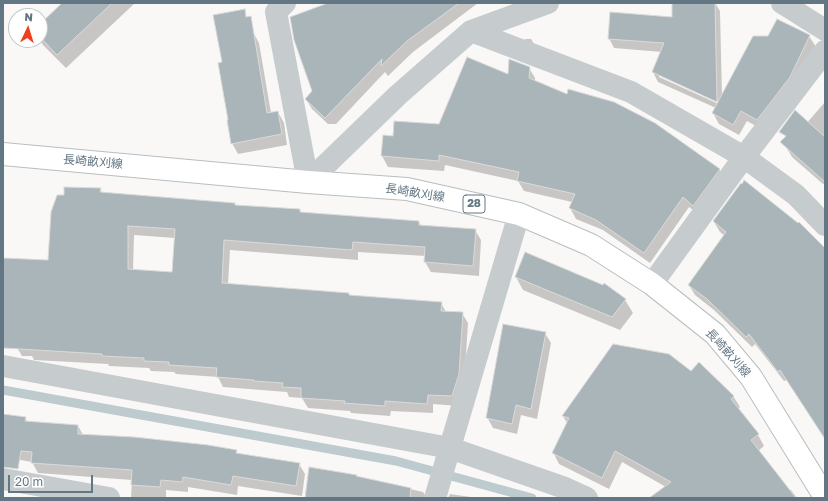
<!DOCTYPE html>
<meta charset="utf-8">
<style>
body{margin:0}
#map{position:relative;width:828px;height:501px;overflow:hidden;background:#f9f8f6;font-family:"Golos Text",sans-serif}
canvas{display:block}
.frame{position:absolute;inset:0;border:4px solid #627783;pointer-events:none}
.north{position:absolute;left:8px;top:8px;width:40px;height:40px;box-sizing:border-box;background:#fff;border:1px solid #c0c9cd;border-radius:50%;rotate:4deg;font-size:11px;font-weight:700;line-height:16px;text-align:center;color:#627783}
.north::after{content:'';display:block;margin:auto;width:14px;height:18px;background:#ee3f20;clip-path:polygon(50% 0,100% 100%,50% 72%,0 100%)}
.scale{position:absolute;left:8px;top:475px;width:85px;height:18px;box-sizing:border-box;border:2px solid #627783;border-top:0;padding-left:5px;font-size:12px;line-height:14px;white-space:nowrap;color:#627783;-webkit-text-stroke:3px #fff;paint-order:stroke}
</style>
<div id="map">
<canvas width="828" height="501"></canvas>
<div class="frame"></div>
<div class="north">N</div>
<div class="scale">20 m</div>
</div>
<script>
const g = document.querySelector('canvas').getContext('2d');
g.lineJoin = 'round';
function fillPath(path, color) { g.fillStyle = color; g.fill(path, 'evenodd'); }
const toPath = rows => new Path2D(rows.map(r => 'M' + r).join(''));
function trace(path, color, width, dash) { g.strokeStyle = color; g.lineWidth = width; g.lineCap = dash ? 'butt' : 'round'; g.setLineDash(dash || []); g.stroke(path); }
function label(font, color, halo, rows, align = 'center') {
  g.font = font + ' "Golos Text","Noto Sans JP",sans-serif'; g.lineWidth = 4; g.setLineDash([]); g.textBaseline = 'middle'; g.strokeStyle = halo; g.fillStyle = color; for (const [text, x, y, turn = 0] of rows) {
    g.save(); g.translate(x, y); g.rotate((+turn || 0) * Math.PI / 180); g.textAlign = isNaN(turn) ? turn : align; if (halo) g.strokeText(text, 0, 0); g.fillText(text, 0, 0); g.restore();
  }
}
const shadow = toPath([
 [64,3,135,3,66,68,43,45,40,40,40,25],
 [329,3,478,3,413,52,388,76,385,72,336,124,328,124,312,109,306,99,314,91],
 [673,3,715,3,720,11,722,97,769,37,778,20,809,36,816,47,763,130,747,121,739,135,719,124,713,113,716,108,658,82,653,72,662,52,614,48,609,38,673,18],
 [659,74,722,103,721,105,659,77],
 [253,32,259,43,271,113,278,112,284,123,287,145,238,154,232,143,223,63],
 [525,39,531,39,534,44,527,43],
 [529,68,535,78,535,82,719,169,725,180,700,215,689,207,650,263,603,230,576,219,570,208,572,202,524,191,518,181,445,165,444,171,388,167,382,156,384,136,394,137,440,125,508,76],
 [825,102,825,183,823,184,792,157,786,147],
 [100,189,103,194,235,204,236,206,300,210,301,213,419,222,421,226,475,230,481,240,479,276,431,272,425,262,426,256,358,252,358,260,230,250,228,284,349,294,350,296,441,303,446,312,462,313,468,323,464,385,458,406,433,404,433,413,391,411,390,416,351,413,350,411,308,408,302,398,289,397,287,392,223,387,218,377,176,374,174,372,151,371,149,368,109,366,108,364,34,360,32,356,22,356,16,346,3,339,3,258,49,261,65,196],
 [134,235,175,238,173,273,133,270],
 [714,222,825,250,825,435,787,380,784,381,755,344,752,347,714,310,695,295,689,285,725,236,720,232],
 [516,277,625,300,633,313,620,330,523,290],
 [545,333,551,343,537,419,521,415,517,434,493,428,487,417],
 [691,372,733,396,740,407,738,409,758,435,764,446,758,451,789,491,791,490,797,498,667,498,666,487,622,462,609,489,559,464,553,452,567,423,563,416],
 [3,415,25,418,28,423,78,426,83,435,236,451,238,454,299,464,305,474,302,496,238,486,237,495,188,487,188,492,166,490,166,498,131,498,132,480,38,473,32,462,3,457],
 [356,476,357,477,423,492,427,498,306,498],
 [450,494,478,498,448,498]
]);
const stream = toPath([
 [3,390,396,461,532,498]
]);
const building = toPath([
 [62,3,112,3,57,55,40,37,40,24,62,3],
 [328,3,459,3,407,41,381,66,382,59,325,118,305,99,312,91,294,40,290,17,328,3],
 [672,3,715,3,717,102,652,72,664,43,608,39,610,12,672,17,672,3],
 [245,9,246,17,251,16,267,113,278,111,282,134,231,144,227,120,228,120,218,63,222,62,213,15,245,9],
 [777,19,810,35,790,77,757,120,741,111,733,125,712,113,753,36,768,36,777,19],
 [467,57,508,74,509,59,530,67,529,78,567,94,568,89,614,102,655,123,720,169,693,206,683,197,644,253,596,220,569,208,575,194,517,181,519,172,439,155,439,161,381,156,383,135,393,136,394,121,439,124,467,57],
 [795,110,825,137,825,182,780,142,786,136,779,132,795,110],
 [744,180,798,223,799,222,825,248,825,439,780,370,778,372,749,334,746,337,707,299,688,285,726,232,713,221,741,183,742,184,744,180],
 [64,187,101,188,100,192,235,203,235,205,300,209,300,212,419,221,419,225,476,229,473,266,424,262,425,247,353,242,352,250,224,240,222,283,349,293,349,295,442,302,441,311,463,312,459,374,452,396,428,395,427,404,385,401,385,406,344,403,345,401,301,398,301,388,282,387,283,383,254,381,254,380,216,377,217,368,169,365,169,362,144,361,144,358,102,356,102,354,3,348,3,258,48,260,51,212,57,195,64,195,64,187],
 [128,226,175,229,172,272,128,269,128,226],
 [525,252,603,285,604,283,626,299,612,317,515,277,525,252],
 [503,324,546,332,531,409,516,405,512,424,486,418,503,324],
 [613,344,669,354,691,371,699,362,734,396,731,399,759,434,751,440,796,498,649,498,671,482,615,451,602,478,552,453,569,418,562,416,613,344],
 [3,414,26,417,25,421,78,425,78,434,134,437,208,445,237,450,236,453,300,463,296,486,233,476,231,485,183,477,182,482,161,480,160,487,131,485,132,470,31,463,32,452,21,451,18,469,3,467,3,414],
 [309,467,357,475,356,476,411,488,410,498,305,498,309,467]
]);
const minor = toPath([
 [285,3,276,12,308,182],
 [782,3,825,30],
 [471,31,631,92,744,157,796,195,825,225],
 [308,182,398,95,471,31,548,3],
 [652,284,744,157,825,51],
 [3,366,450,448,565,488,587,498],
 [3,479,109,498],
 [435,498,519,214]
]);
const primary = toPath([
 [3,154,308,182,407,189,519,214,591,245,652,284,715,334,751,377,825,497]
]);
const shields = [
 [474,204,22]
];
const shieldNames = [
 ["28",474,204]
];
const streetNames = [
 ["長崎畝刈線",93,162,5],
 ["長崎畝刈線",415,193,9],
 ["長崎畝刈線",728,353,48]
];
fillPath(shadow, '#0003');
trace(stream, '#bdcace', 9);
fillPath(building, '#aab5ba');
trace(building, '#dadad8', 1);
trace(primary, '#b9bec1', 24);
trace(minor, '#c6cbce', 22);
trace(primary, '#fff', 22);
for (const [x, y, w] of shields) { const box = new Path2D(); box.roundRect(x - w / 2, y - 9, w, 18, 3); g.fillStyle = '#fff'; g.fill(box); trace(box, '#627783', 1); }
label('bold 11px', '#627783', null, shieldNames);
label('12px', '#627783', '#fff', streetNames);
</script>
